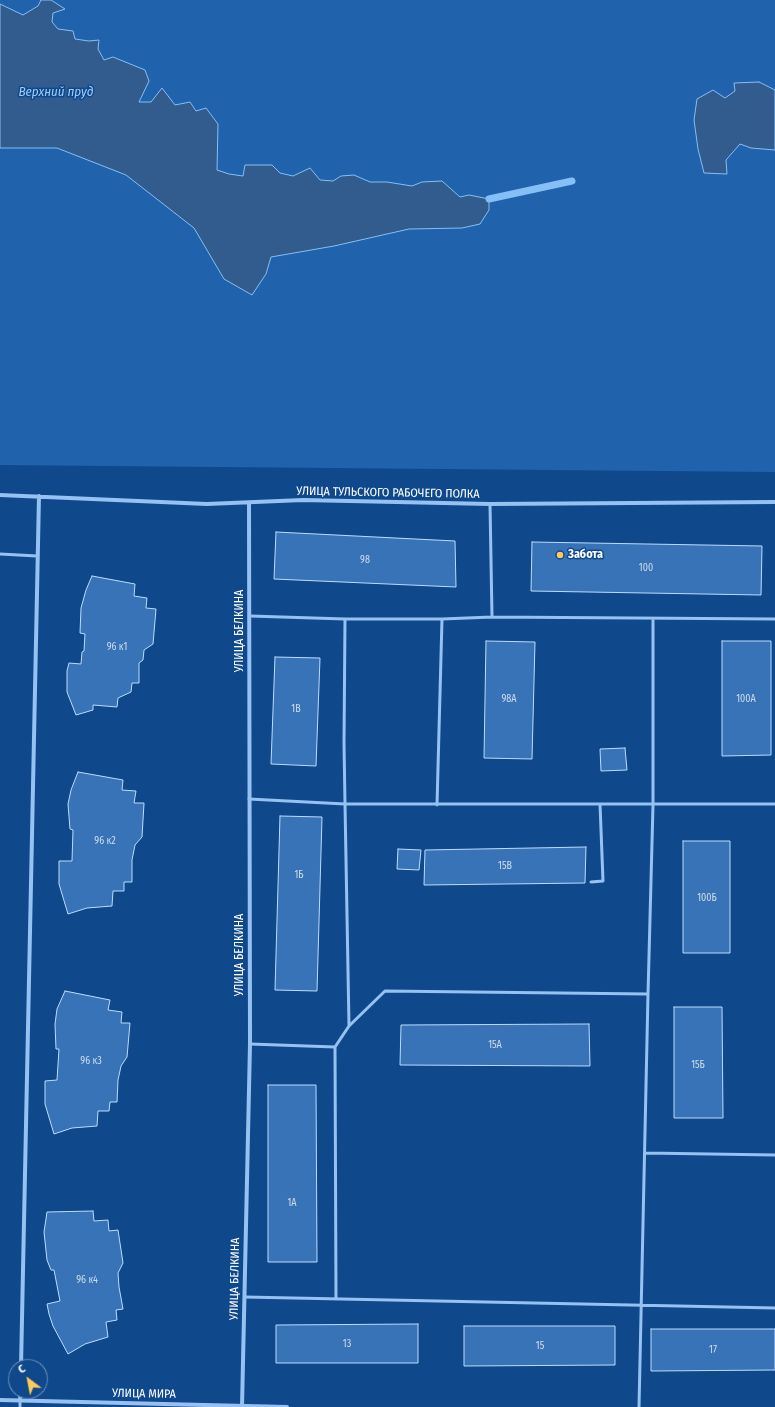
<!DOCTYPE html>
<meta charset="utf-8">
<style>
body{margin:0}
#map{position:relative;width:775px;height:1407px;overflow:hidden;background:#0f498c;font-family:"Fira Sans Condensed",sans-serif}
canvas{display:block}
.north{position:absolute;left:8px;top:1359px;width:40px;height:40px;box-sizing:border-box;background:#0f498c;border:1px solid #6f92ba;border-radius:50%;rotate:328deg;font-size:11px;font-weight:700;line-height:16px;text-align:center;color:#fff}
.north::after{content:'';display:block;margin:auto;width:14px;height:18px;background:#ffca57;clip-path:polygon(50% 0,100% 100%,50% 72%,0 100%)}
</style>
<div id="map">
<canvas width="775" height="1407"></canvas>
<div class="north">С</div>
</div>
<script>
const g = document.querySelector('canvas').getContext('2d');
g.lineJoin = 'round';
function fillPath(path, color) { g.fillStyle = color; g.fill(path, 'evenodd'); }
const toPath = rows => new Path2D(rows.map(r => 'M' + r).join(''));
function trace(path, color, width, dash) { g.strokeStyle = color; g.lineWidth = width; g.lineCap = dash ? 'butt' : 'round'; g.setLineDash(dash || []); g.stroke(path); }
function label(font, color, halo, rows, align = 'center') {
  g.font = font + ' "Fira Sans Condensed",sans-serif'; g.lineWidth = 3; g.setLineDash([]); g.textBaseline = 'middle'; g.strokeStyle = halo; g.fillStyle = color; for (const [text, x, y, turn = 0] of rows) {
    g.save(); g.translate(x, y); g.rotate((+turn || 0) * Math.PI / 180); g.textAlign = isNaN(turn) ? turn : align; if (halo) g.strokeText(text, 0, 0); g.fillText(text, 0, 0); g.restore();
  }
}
const green = toPath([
 [0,0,775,0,775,472,0,465]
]);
const water = toPath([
 [41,0,51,0,65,9,53,13,52,22,58,29,73,31,75,39,89,41,99,40,98,49,104,60,113,57,145,70,149,81,139,102,151,102,162,88,175,105,190,102,196,111,206,108,218,124,217,170,229,174,243,176,245,165,272,165,280,173,293,176,310,168,320,180,333,181,341,176,354,175,370,182,387,182,412,186,422,182,442,181,460,197,469,195,489,199,489,210,480,224,462,228,409,229,334,246,271,257,266,274,252,295,224,279,194,228,126,175,57,148,0,148,0,4,23,15,38,6,41,0],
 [759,82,775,90,775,150,751,148,740,144,726,160,727,174,704,173,698,149,694,120,697,99,713,90,725,98,735,91,734,83,759,82]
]);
const stream = toPath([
 [489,199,572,181]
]);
const building = toPath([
 [276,532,455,541,456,587,274,579,276,532],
 [532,542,762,546,761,595,531,591,532,542],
 [92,576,135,584,134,596,147,598,146,608,156,609,153,644,144,650,143,660,139,663,139,683,132,683,131,692,118,698,117,707,93,705,93,710,76,715,67,692,67,671,69,663,81,664,82,652,84,651,85,634,80,633,81,608,86,590,92,576],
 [486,641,535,642,532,759,484,758,486,641],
 [722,641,771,641,771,755,722,756,722,641],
 [275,657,320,658,316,766,271,764,275,657],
 [625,748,627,770,601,771,600,749,625,748],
 [78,772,123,780,122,790,136,791,134,803,144,803,142,837,135,845,132,860,132,882,124,882,124,891,113,891,112,906,87,908,68,914,59,884,59,861,72,861,73,830,70,829,68,804,71,790,78,772],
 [280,816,322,817,317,991,275,990,280,816],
 [683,841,730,841,730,953,683,953,683,841],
 [586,847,585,883,424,885,425,850,586,847],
 [398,849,421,850,419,870,397,869,398,849],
 [65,991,110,1000,108,1010,122,1012,121,1023,130,1023,127,1057,121,1066,118,1080,117,1102,110,1102,109,1111,98,1111,97,1126,72,1128,54,1134,45,1104,45,1081,57,1080,59,1049,56,1049,55,1024,57,1009,65,991],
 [674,1007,722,1007,723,1118,674,1118,674,1007],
 [589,1024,590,1066,400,1065,401,1025,589,1024],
 [268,1085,316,1085,317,1262,268,1262,268,1085],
 [93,1211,94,1221,108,1220,109,1231,118,1230,123,1263,118,1273,119,1287,123,1309,116,1310,117,1320,106,1322,108,1337,85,1344,68,1354,53,1326,49,1314,47,1304,60,1301,54,1270,51,1270,47,1260,44,1232,47,1212,93,1211],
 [418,1324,418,1363,276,1363,276,1325,418,1324],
 [464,1326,615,1326,615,1365,464,1366,464,1326],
 [651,1329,775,1329,775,1370,651,1371,651,1329]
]);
const service = toPath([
 [0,554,37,556],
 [250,616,345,619,344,743,345,804,775,804],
 [492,617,775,619],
 [345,619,442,619,437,805],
 [442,619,492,617,490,504],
 [249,799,345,804,349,1026,335,1047],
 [591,882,603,881,600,804],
 [648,994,653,805,653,620],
 [349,1026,385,991,648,994,639,1407],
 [250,1044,335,1047,336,1299],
 [645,1153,775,1155],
 [245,1297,775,1308],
 [20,1407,20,1400]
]);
const minor = toPath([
 [0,495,207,504,303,500,490,504,775,502],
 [21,1367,39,496],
 [0,1400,287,1407],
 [20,1400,21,1391],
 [242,1407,250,1044,249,503]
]);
const markers = [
 [560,555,4,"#ffca57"]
];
const numberNames = [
 ["98",365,560],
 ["100",646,568],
 ["96 к1",117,647],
 ["98А",509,699],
 ["100А",746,699],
 ["1В",296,709],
 ["96 к2",105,841],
 ["15В",505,866],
 ["1Б",299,875],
 ["100Б",707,898],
 ["15А",495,1045],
 ["96 к3",91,1061],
 ["15Б",698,1065],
 ["1А",292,1203],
 ["96 к4",87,1280],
 ["13",347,1344],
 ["15",540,1346],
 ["17",713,1350]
];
const streetNames = [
 ["УЛИЦА ТУЛЬСКОГО РАБОЧЕГО ПОЛКА",388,493,1],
 ["УЛИЦА БЕЛКИНА",240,631,-90],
 ["УЛИЦА БЕЛКИНА",240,955,-90],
 ["УЛИЦА БЕЛКИНА",235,1279,-89],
 ["УЛИЦА МИРА",144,1394,1]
];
const poiNames = [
 ["Забота",568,555]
];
const waterNames = [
 ["Верхний пруд",56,92]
];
fillPath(green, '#2063ac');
fillPath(water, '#315c8d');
trace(water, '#86bef7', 1);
trace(stream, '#86bef7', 7);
fillPath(building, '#3773b6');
trace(building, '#bcdcfe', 1);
trace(service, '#95c2f3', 3);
trace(minor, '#95c2f3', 4);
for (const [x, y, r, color] of markers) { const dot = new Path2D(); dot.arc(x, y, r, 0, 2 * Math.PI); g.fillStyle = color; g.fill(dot); trace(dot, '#0f498c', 1.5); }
label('10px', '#cddced', null, numberNames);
label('12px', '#fff', '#0f498c', streetNames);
label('bold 12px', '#fff', '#0f498c', poiNames, 'left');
label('italic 13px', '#a1ccfa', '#0f498c', waterNames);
</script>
